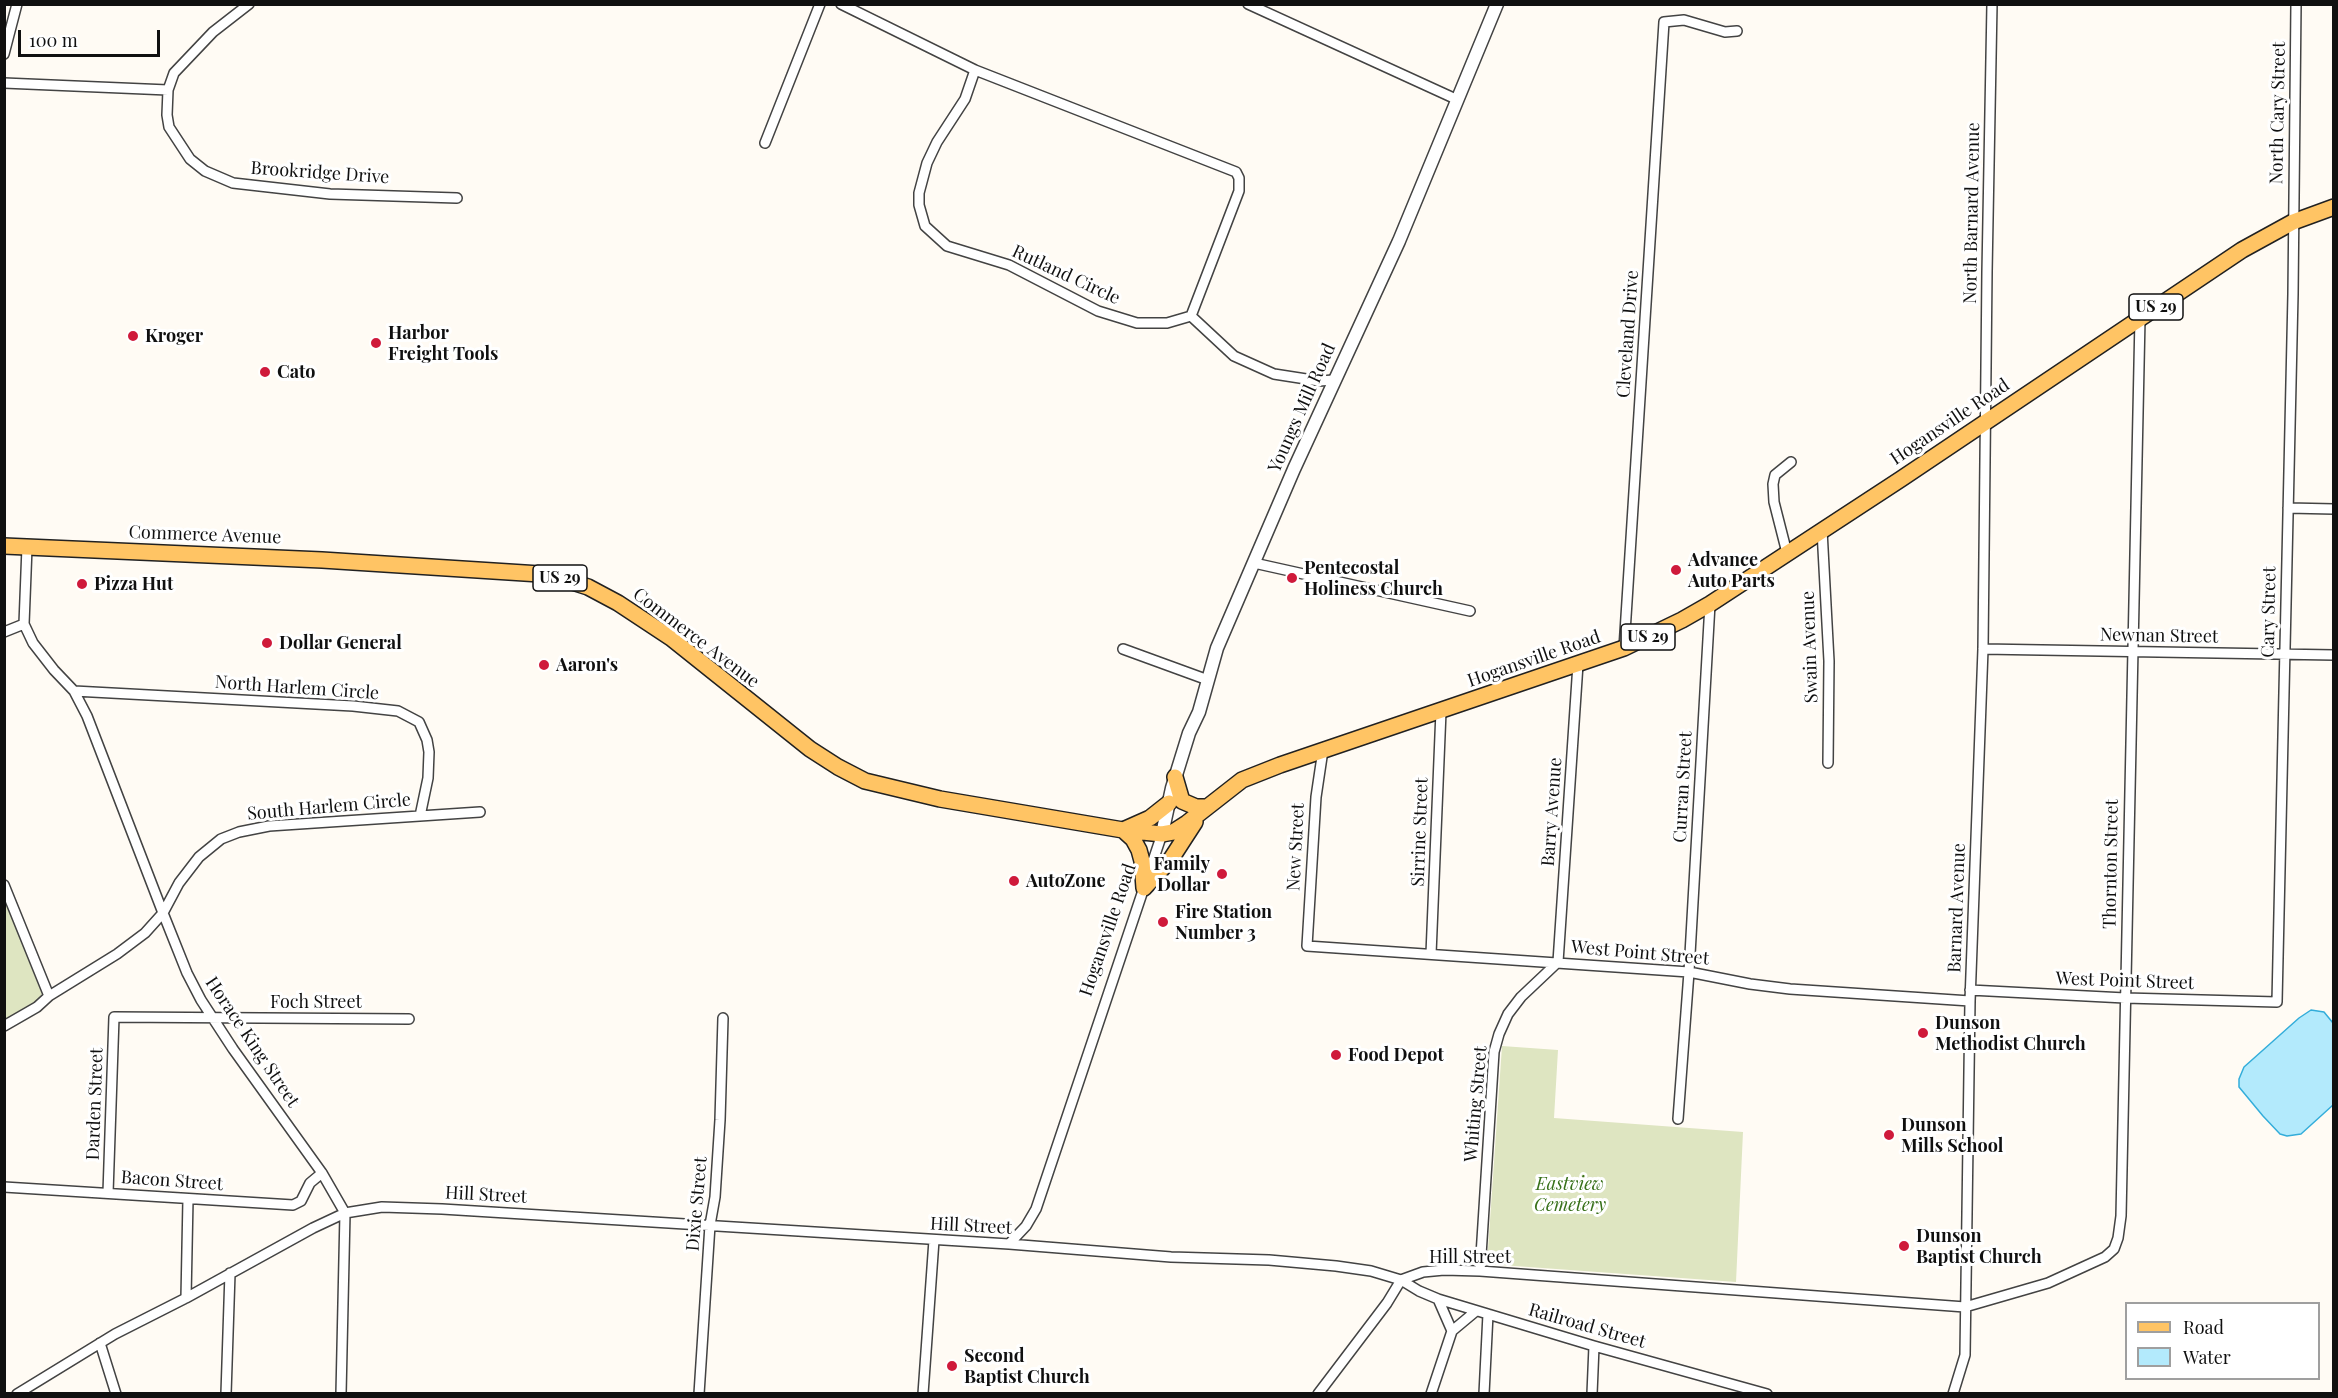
<!DOCTYPE html>
<style>
body{margin:0}
#map{position:relative;width:2338px;height:1398px;overflow:hidden;background:#fffbf4;font-family:"Playfair Display",serif}
canvas{display:block}
.frame{position:absolute;inset:0;border:6px solid #101010;pointer-events:none}
.legend{position:absolute;left:2125px;top:1302px;width:195px;height:78px;box-sizing:border-box;background:#fff;border:2px solid #9f9f9f;margin:0;padding:8px 10px;list-style:none;font-size:18px;color:#101010}
.legend li{display:flex;align-items:center;gap:12px;height:30px}
.legend b{width:30px;border:2px solid #9f9f9f}
.scale{position:absolute;left:18px;top:30px;width:142px;height:27px;box-sizing:border-box;border:3px solid #101010;border-top:0;padding-left:8px;font-size:18px;line-height:21px;white-space:nowrap;color:#101010;-webkit-text-stroke:4px #fff;paint-order:stroke}
</style>
<div id="map">
<canvas width="2338" height="1398"></canvas>
<div class="frame"></div>
<ul class="legend">
<li><b style="height:8px;background:#ffc464"></b>Road</li>
<li><b style="height:16px;background:#b3eafc"></b>Water</li>
</ul>
<div class="scale">100 m</div>
</div>
<script>
const g = document.querySelector('canvas').getContext('2d');
g.lineJoin = 'round';
function fillPath(path, color) { g.fillStyle = color; g.fill(path, 'evenodd'); }
const toPath = rows => new Path2D(rows.map(r => 'M' + r).join(''));
function trace(path, color, width, dash) { g.strokeStyle = color; g.lineWidth = width; g.lineCap = dash ? 'butt' : 'round'; g.setLineDash(dash || []); g.stroke(path); }
function label(font, color, halo, rows, align = 'center') {
  g.font = font + ' "Playfair Display",serif'; g.lineWidth = 6; g.setLineDash([]); g.textBaseline = 'middle'; g.strokeStyle = halo; g.fillStyle = color; for (const [text, x, y, turn = 0] of rows) {
    g.save(); g.translate(x, y); g.rotate((+turn || 0) * Math.PI / 180); g.textAlign = isNaN(turn) ? turn : align; if (halo) g.strokeText(text, 0, 0); g.fillText(text, 0, 0); g.restore();
  }
}
const cemetery = toPath([
 [5,901,42,994,35,1002,5,1020],
 [1502,1046,1558,1050,1554,1118,1743,1132,1736,1282,1487,1264]
]);
const water = toPath([
 [2311,1010,2324,1012,2333,1023,2333,1105,2301,1134,2287,1136,2280,1134,2263,1116,2239,1087,2239,1079,2244,1067,2299,1018,2311,1010]
]);
const minor = toPath([
 [249,4,213,32,174,73,168,90,167,115,169,127,190,159,205,171,233,183,330,194,457,198],
 [841,4,975,70,1236,172,1239,178,1239,191,1191,316],
 [1248,4,1458,100],
 [4,54,17,4],
 [975,70,965,99,937,142,927,163,919,193,919,205,925,226,947,246,1009,265,1098,311,1137,323,1167,323,1191,316,1234,356,1274,374,1319,381,1334,380],
 [4,83,168,90],
 [765,143,820,4],
 [2288,508,2334,509],
 [1822,530,1829,661,1828,763],
 [1787,553,1774,502,1773,484,1775,475,1791,462],
 [1254,563,1470,611],
 [24,624,33,643,54,670,74,691,87,716,163,913,187,973,201,1000,233,1049,322,1173,345,1213,341,1394],
 [4,632,24,624,27,547],
 [1624,648,1664,22,1684,20,1725,32,1737,31],
 [1123,649,1208,680],
 [1983,649,2334,655],
 [74,691,353,706,398,711,419,722,427,740,429,752,428,778,420,816],
 [1323,750,1316,797,1307,946,1689,972,1750,984,1790,989,1970,1001],
 [4,885,49,996],
 [1431,954,1441,711],
 [1970,990,2125,998,2277,1002,2293,294,2296,4],
 [4,1026,37,1007,49,996,117,954,145,933,163,913,179,883,199,857,221,839,239,832,269,826,480,812],
 [1678,1119,1689,972,1710,604],
 [4,1187,293,1205,301,1201,310,1183,322,1173],
 [108,1193,114,1017,409,1019],
 [1009,1244,1026,1226,1036,1209,1162,834],
 [1480,1271,1494,1052,1499,1034,1508,1014,1521,997,1558,962,1578,664],
 [1401,1280,1423,1272,1444,1270,1480,1271,1965,1307,2048,1283,2105,1257,2114,1249,2118,1238,2121,1216,2140,318],
 [186,1298,188,1199],
 [1452,1331,1476,1311],
 [100,1343,116,1394],
 [17,1394,115,1334,186,1298,313,1228,345,1213,382,1207,442,1209,1009,1244,1171,1257,1269,1260,1336,1266,1371,1271,1401,1280,1419,1291,1438,1299,1594,1346,1767,1394],
 [226,1394,230,1273],
 [699,1394,710,1225,715,1197,720,1120,723,1018],
 [923,1394,934,1240],
 [1318,1394,1387,1303,1401,1280],
 [1431,1394,1452,1331,1438,1299],
 [1484,1394,1488,1314],
 [1592,1394,1594,1346],
 [1953,1394,1965,1355,1970,1001,1983,649,1987,272,1992,4]
]);
const tertiary = toPath([
 [1162,834,1172,788,1189,733,1199,712,1217,648,1294,469,1399,241,1497,4]
]);
const primary = toPath([
 [4,546,322,560,540,574,566,580,588,587,618,603,671,638,810,749,838,767,865,781,940,799,1123,830,1162,834,1173,832,1187,823,1242,780,1280,765,1624,648,1682,620,1710,604,1901,479,2242,250,2293,222,2334,207],
 [1175,777,1182,801,1196,807,1206,807],
 [1123,830,1133,839,1139,850,1142,861,1144,888],
 [1123,830,1150,818,1169,803],
 [1144,888,1171,859,1195,822]
]);
const markers = [
 [133,336,6,"#cf1a3b"],
 [376,343,6,"#cf1a3b"],
 [265,372,6,"#cf1a3b"],
 [1676,570,6,"#cf1a3b"],
 [1292,578,6,"#cf1a3b"],
 [82,584,6,"#cf1a3b"],
 [267,643,6,"#cf1a3b"],
 [544,665,6,"#cf1a3b"],
 [1222,874,6,"#cf1a3b"],
 [1014,881,6,"#cf1a3b"],
 [1163,922,6,"#cf1a3b"],
 [1923,1033,6,"#cf1a3b"],
 [1336,1055,6,"#cf1a3b"],
 [1889,1135,6,"#cf1a3b"],
 [1904,1246,6,"#cf1a3b"],
 [952,1366,6,"#cf1a3b"]
];
const shields = [
 [2156,307,54],
 [560,578,54],
 [1648,637,54]
];
const shieldNames = [
 ["US 29",2156,307],
 ["US 29",560,578],
 ["US 29",1648,637]
];
const streetNames = [
 ["North Cary Street",2278,113,-89],
 ["Brookridge Drive",320,173,4],
 ["North Barnard Avenue",1972,213,-89],
 ["Rutland Circle",1066,275,25],
 ["Cleveland Drive",1628,334,-86],
 ["Youngs Mill Road",1302,408,-66],
 ["Hogansville Road",1950,422,-34],
 ["Commerce Avenue",205,535,2],
 ["Cary Street",2269,612,-89],
 ["Newnan Street",2159,636,1],
 ["Commerce Avenue",696,638,37],
 ["Swain Avenue",1810,647,-92],
 ["Hogansville Road",1534,659,-19],
 ["North Harlem Circle",297,688,4],
 ["Curran Street",1683,787,-87],
 ["South Harlem Circle",329,807,-5],
 ["Barry Avenue",1552,812,-86],
 ["Sirrine Street",1420,832,-88],
 ["New Street",1296,847,-87],
 ["Thornton Street",2111,864,-89],
 ["Barnard Avenue",1957,908,-88],
 ["Hogansville Road",1108,930,-71],
 ["West Point Street",1640,953,5],
 ["West Point Street",2125,981,2],
 ["Foch Street",316,1002],
 ["Horace King Street",252,1042,56],
 ["Darden Street",95,1104,-88],
 ["Whiting Street",1476,1104,-85],
 ["Bacon Street",172,1181,4],
 ["Hill Street",486,1195,3],
 ["Dixie Street",697,1204,-85],
 ["Hill Street",971,1226,3],
 ["Hill Street",1470,1257],
 ["Railroad Street",1587,1326,16]
];
const poiNames = [
 ["Harbor",388,333],
 ["Freight Tools",388,354],
 ["Kroger",145,336],
 ["Cato",277,372],
 ["Advance",1688,560],
 ["Auto Parts",1688,581],
 ["Pentecostal",1304,568],
 ["Holiness Church",1304,589],
 ["Pizza Hut",94,584],
 ["Dollar General",279,643],
 ["Aaron's",556,665],
 ["Family",1210,864,"right"],
 ["Dollar",1210,885,"right"],
 ["AutoZone",1026,881],
 ["Fire Station",1175,912],
 ["Number 3",1175,933],
 ["Dunson",1935,1023],
 ["Methodist Church",1935,1044],
 ["Food Depot",1348,1055],
 ["Dunson",1901,1125],
 ["Mills School",1901,1146],
 ["Dunson",1916,1236],
 ["Baptist Church",1916,1257],
 ["Second",964,1356],
 ["Baptist Church",964,1377]
];
const parkNames = [
 ["Eastview",1570,1184],
 ["Cemetery",1570,1205]
];
fillPath(cemetery, '#dee5c1');
fillPath(water, '#b3eafc');
trace(water, '#33adda', 1.5);
trace(minor, '#434343', 12);
trace(tertiary, '#434343', 15);
trace(primary, '#212121', 18);
trace(minor, '#fff', 9);
trace(tertiary, '#fff', 12);
trace(primary, '#ffc464', 15);
for (const [x, y, r, color] of markers) { const dot = new Path2D(); dot.arc(x, y, r, 0, 2 * Math.PI); g.fillStyle = color; g.fill(dot); trace(dot, '#fff', 2); }
for (const [x, y, w] of shields) { const box = new Path2D(); box.roundRect(x - w / 2, y - 13, w, 26, 4.5); g.fillStyle = '#fff'; g.fill(box); trace(box, '#101010', 1.5); }
label('bold 16px', '#101010', null, shieldNames);
label('18px', '#101010', '#fff', streetNames);
label('bold 18px', '#101010', '#fff', poiNames, 'left');
label('italic 18px', '#377019', '#fff', parkNames);
</script>
